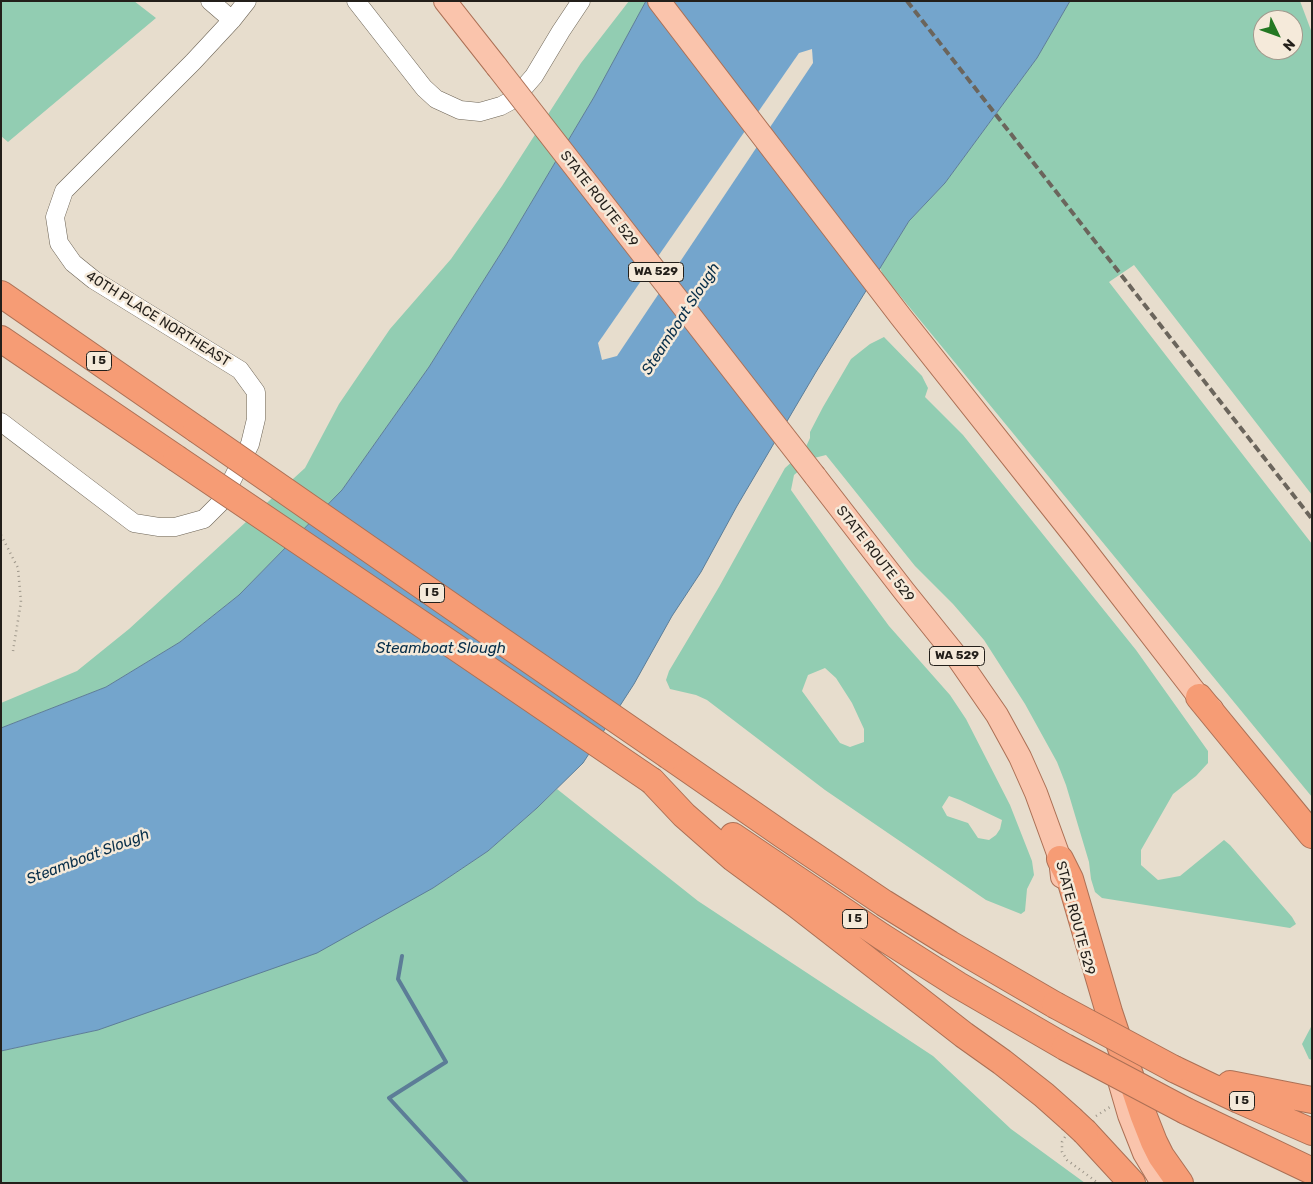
<!DOCTYPE html>
<style>
body{margin:0}
#map{position:relative;width:1313px;height:1184px;overflow:hidden;background:#e7ddcd;font-family:Rubik,sans-serif}
canvas{display:block}
.frame{position:absolute;inset:0;border:2px solid #231f1a;pointer-events:none}
.north{position:absolute;left:1253px;top:10px;width:50px;height:50px;box-sizing:border-box;background:#f5eada;border:1px solid #a1998d;border-radius:50%;rotate:132deg;font-size:14px;font-weight:700;line-height:20px;text-align:center;color:#231f1a}
.north::after{content:'';display:block;margin:auto;width:18px;height:22px;background:#247823;clip-path:polygon(50% 0,100% 100%,50% 72%,0 100%)}
</style>
<div id="map">
<canvas width="1313" height="1184"></canvas>
<div class="frame"></div>
<div class="north">N</div>
</div>
<script>
const g = document.querySelector('canvas').getContext('2d');
g.lineJoin = 'round';
function fillPath(path, color) { g.fillStyle = color; g.fill(path, 'evenodd'); }
const toPath = rows => new Path2D(rows.map(r => 'M' + r).join(''));
function trace(path, color, width, dash) { g.strokeStyle = color; g.lineWidth = width; g.lineCap = dash ? 'butt' : 'round'; g.setLineDash(dash || []); g.stroke(path); }
function label(font, color, halo, rows, align = 'center') {
  g.font = font + ' Rubik,sans-serif'; g.lineWidth = 5; g.setLineDash([]); g.textBaseline = 'middle'; g.strokeStyle = halo; g.fillStyle = color; for (const [text, x, y, turn = 0] of rows) {
    g.save(); g.translate(x, y); g.rotate((+turn || 0) * Math.PI / 180); g.textAlign = isNaN(turn) ? turn : align; if (halo) g.strokeText(text, 0, 0); g.fillText(text, 0, 0); g.restore();
  }
}
const green = toPath([
 [1,1,134,1,156,18,8,142,1,136],
 [629,1,646,1,594,97,506,245,429,367,342,490,239,595,180,642,106,687,1,728,1,703,77,671,129,629,305,468,339,404,390,329,451,259,502,186,581,63],
 [1070,1,1300,1,1312,33,1312,495,1134,265,1109,282,1312,544,1312,797,883,275,880,268,909,221,945,183,1037,58],
 [1263,20,1293,20,1293,50,1263,50],
 [884,337,922,376,928,388,925,397,963,435,1136,650,1208,751,1208,763,1196,776,1173,794,1141,850,1141,865,1158,880,1180,876,1224,840,1230,845,1292,917,1296,924,1290,928,1102,898,1095,892,1091,879,1089,862,1066,785,1057,762,1025,704,984,640,953,604,915,566,826,455,814,458,794,475,791,490,847,569,889,626,950,695,966,719,1010,805,1032,861,1034,875,1027,889,1025,911,1021,914,986,900,825,790,707,700,696,695,670,689,666,680,669,671,719,587,785,468,804,451,810,438,810,432,823,407,851,359,870,344],
 [825,668,836,678,852,703,864,729,864,742,850,747,840,743,802,691,808,675],
 [949,796,960,800,1002,820,1000,829,996,835,989,840,978,838,968,823,947,816,942,807],
 [557,789,698,901,933,1056,1011,1129,1085,1183,1,1183,1,1051,98,1030,433,888,488,851,537,808],
 [1312,1025,1312,1060,1309,1059,1302,1044]
]);
const water = toPath([
 [646,1,1070,1,1037,58,945,183,909,221,816,372,737,506,701,572,672,616,634,684,583,763,537,808,488,851,433,888,317,953,98,1030,1,1051,1,728,106,687,180,642,239,595,342,490,429,367,506,245,594,97,646,1]
]);
const pier = toPath([
 [812,49,813,63,617,356,602,360,598,343,799,53]
]);
const stream = toPath([
 [402,956,398,979,446,1062,389,1098,467,1183]
]);
const path = toPath([
 [1,535,18,568,21,602,13,651],
 [1096,1116,1110,1107],
 [1065,1137,1062,1142,1062,1152,1067,1160,1098,1183]
]);
const minor = toPath([
 [210,1,232,20],
 [356,1,424,88,436,99,460,110,480,112,501,106,514,99,534,76,561,31,581,1],
 [1,422,134,523,159,527,175,527,204,519,221,502,250,444,256,419,256,392,240,370,94,280,73,263,59,243,55,217,64,191,193,62,232,20,247,1]
]);
const major = toPath([
 [445,1,497,67],
 [659,1,901,317,1080,543,1199,697,1212,709],
 [815,476,904,591,957,657,997,715,1020,757,1036,793,1060,859,1062,877],
 [1115,1067,1129,1115,1144,1153,1162,1183]
]);
const highway = toPath([
 [1,294,196,429],
 [1,339,176,458],
 [1199,697,1312,835],
 [669,756,783,835,884,903,950,944,1055,1005],
 [652,781,684,815,733,858,797,905,964,1035,1002,1062,1044,1095,1071,1119],
 [733,836,881,936,958,985,1065,1047],
 [1060,859,1070,879,1109,1012,1143,1114,1154,1142,1161,1156,1180,1183],
 [1174,1069,1239,1100,1312,1132],
 [1230,1084,1312,1100],
 [1186,1111,1312,1171],
 [1085,1132,1132,1183]
]);
const rail = toPath([
 [907,1,1312,519]
]);
const majorBridge = toPath([
 [497,67,815,476]
]);
const highwayBridge = toPath([
 [196,429,470,619,669,756],
 [176,458,451,644,652,781],
 [1055,1005,1174,1069],
 [1065,1047,1186,1111],
 [1071,1119,1085,1132]
]);
const shields = [
 [656,272,55],
 [99,361,25],
 [432,593,25],
 [957,656,55],
 [855,919,25],
 [1242,1101,25]
];
const shieldNames = [
 ["WA 529",656,272],
 ["I 5",99,361],
 ["I 5",432,593],
 ["WA 529",957,656],
 ["I 5",855,919],
 ["I 5",1242,1101]
];
const streetNames = [
 ["STATE ROUTE 529",599,199,52],
 ["40TH PLACE NORTHEAST",158,319,32],
 ["STATE ROUTE 529",875,554,52],
 ["STATE ROUTE 529",1075,918,75]
];
const waterNames = [
 ["Steamboat Slough",681,319,-57],
 ["Steamboat Slough",441,649],
 ["Steamboat Slough",88,857,-21]
];
fillPath(green, '#92cdb2');
fillPath(water, '#74a5cc');
trace(water, '#5c7d97', 1);
fillPath(pier, '#e7ddcd');
trace(stream, '#5c7d97', 4);
trace(minor, '#6d6456', 19);
trace(major, '#ac7055', 24);
trace(highway, '#ac7055', 28);
trace(path, '#9d968a', 2.5, [1, 4]);
trace(minor, '#fff', 18);
trace(major, '#fac4ac', 22);
trace(highway, '#f69c75', 26);
trace(rail, '#6b655c', 4, [8, 4]);
trace(majorBridge, '#ac7055', 24, []);
trace(highwayBridge, '#ac7055', 28, []);
trace(majorBridge, '#fac4ac', 22);
trace(highwayBridge, '#f69c75', 26);
for (const [x, y, w] of shields) { const box = new Path2D(); box.roundRect(x - w / 2, y - 9.5, w, 19, 4); g.fillStyle = '#f5eada'; g.fill(box); trace(box, '#231f1a', 1); }
label('bold 12px', '#231f1a', null, shieldNames);
label('14px', '#231f1a', '#f5eada', streetNames);
label('italic 15px', '#072e49', '#f5eada', waterNames);
</script>
